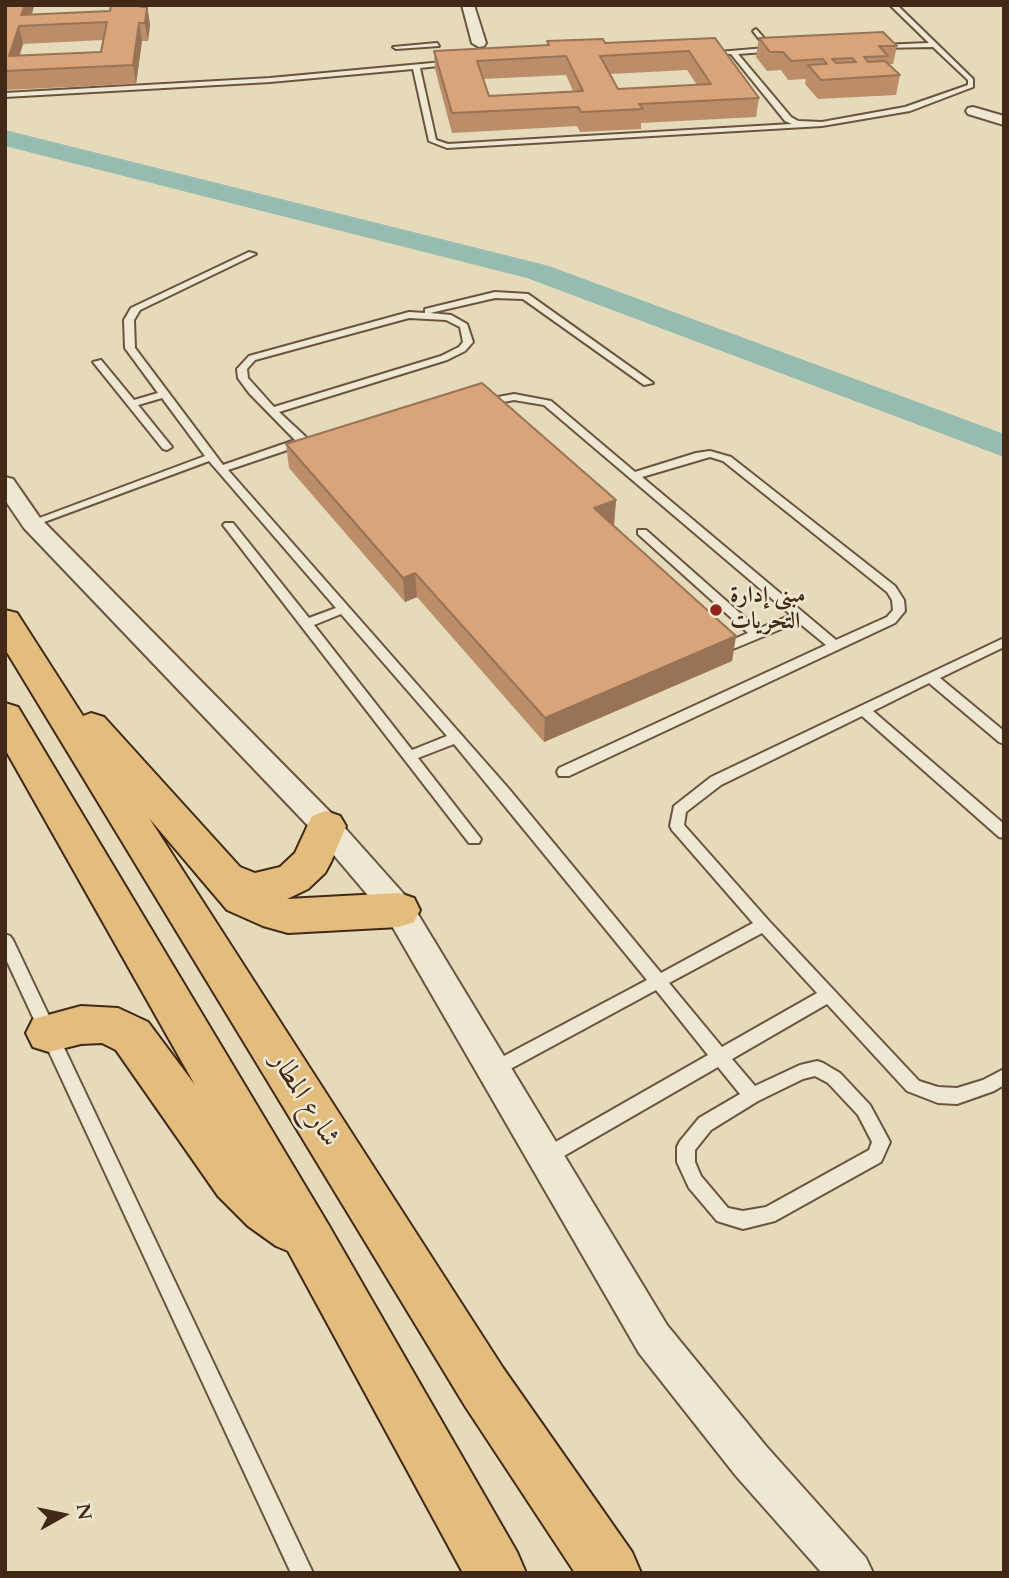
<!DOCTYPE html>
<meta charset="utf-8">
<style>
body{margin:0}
#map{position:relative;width:1009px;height:1578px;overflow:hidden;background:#e5daba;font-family:Cardo,serif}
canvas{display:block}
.frame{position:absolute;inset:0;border:7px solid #422816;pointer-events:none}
.north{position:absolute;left:28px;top:1480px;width:70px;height:70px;-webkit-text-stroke:5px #eee7d2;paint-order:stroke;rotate:81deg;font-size:19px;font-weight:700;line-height:28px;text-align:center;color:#422816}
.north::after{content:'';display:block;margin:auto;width:24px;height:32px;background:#422816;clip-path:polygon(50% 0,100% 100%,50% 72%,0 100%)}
</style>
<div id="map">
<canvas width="1009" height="1578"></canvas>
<div class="frame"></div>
<div class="north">N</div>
</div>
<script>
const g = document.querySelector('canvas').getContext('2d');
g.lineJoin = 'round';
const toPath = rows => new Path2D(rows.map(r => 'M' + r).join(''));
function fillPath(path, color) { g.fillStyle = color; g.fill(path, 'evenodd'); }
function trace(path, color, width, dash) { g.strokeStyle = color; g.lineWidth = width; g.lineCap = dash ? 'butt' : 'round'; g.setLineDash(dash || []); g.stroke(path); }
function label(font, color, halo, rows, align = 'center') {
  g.font = font + ' Cardo,Amiri,serif'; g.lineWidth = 5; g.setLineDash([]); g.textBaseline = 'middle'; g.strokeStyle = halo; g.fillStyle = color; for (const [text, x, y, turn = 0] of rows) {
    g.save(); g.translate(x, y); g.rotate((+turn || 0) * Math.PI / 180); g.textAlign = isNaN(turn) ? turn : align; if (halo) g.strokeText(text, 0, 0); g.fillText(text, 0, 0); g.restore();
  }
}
const river = toPath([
 [5,130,549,266,1004,434,1004,457,527,278,5,146,5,130]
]);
const service = toPath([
 [890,5,897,5,973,79,973,87,910,111,822,126,447,148,429,141,413,69,270,82,5,97,5,93,270,78,454,61,456,64,420,68,436,140,448,144,792,124,785,121,731,54,709,55,706,53,766,48,753,31,756,29,773,48,778,49,778,51,738,54,791,117,798,121,822,122,905,107,968,85,968,80,933,47,878,48,880,45,929,43,890,5],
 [437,43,439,46,396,49,393,47,437,43],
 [249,252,256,254,140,310,134,320,135,348,223,465,295,440,249,393,238,378,237,369,249,356,409,312,425,313,425,309,495,292,528,294,653,383,644,385,523,299,495,298,430,313,451,315,467,324,473,342,465,351,447,360,279,412,308,439,308,443,228,470,509,789,661,973,753,923,672,830,670,826,674,806,711,777,1004,638,1004,647,940,678,1004,731,1004,744,999,742,929,683,873,711,1004,824,1004,838,999,837,862,716,721,785,686,812,684,825,769,921,919,1081,938,1087,957,1088,983,1080,1004,1069,1004,1085,994,1091,957,1104,938,1103,907,1091,827,1004,732,1059,755,1086,800,1065,817,1061,823,1063,840,1073,870,1105,890,1142,881,1162,775,1221,743,1229,717,1221,689,1188,677,1162,677,1147,680,1141,699,1118,740,1094,718,1067,550,1164,544,1166,538,1164,535,1158,538,1152,708,1055,656,990,501,1074,495,1076,489,1074,487,1069,489,1064,647,980,454,744,418,758,481,839,479,843,469,843,223,525,225,523,233,523,309,618,336,608,209,461,36,525,28,525,26,523,205,456,162,398,138,405,172,447,167,450,163,449,93,362,101,360,134,400,158,393,125,348,124,320,131,308,249,252],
 [409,318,446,320,460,327,463,342,459,347,441,356,274,407,248,378,247,369,255,360,409,318],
 [341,614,447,736,412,750,314,625,341,614],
 [762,933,817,993,722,1047,669,983,762,933],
 [815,1076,828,1083,858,1115,872,1142,869,1150,766,1207,743,1211,728,1208,701,1176,695,1162,695,1150,711,1130,758,1101,803,1079,815,1076],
 [514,394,551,401,635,472,696,453,710,451,731,457,895,586,904,600,905,611,895,623,569,776,559,776,557,772,559,768,826,645,798,622,733,649,725,649,723,646,725,643,748,633,638,534,638,530,646,530,758,629,791,615,544,405,514,400,482,406,477,403,482,400,514,394],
 [710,457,723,461,887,592,892,600,893,610,887,617,836,640,642,477,710,457],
 [5,934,10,936,13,940,313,1573,291,1573,5,957,5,934]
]);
const minor = toPath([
 [462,5,474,5,486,43,484,46,479,47,472,43,462,5],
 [973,107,1004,116,1004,125,968,114,966,111,968,108,973,107],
 [5,477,13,479,40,518,336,818,410,901,667,1325,766,1446,866,1558,873,1573,822,1573,736,1476,639,1353,388,919,316,834,24,528,5,500,5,477]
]);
const primary = toPath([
 [5,610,17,613,83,716,91,713,104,717,240,867,255,873,280,867,295,853,312,816,326,811,340,816,346,826,331,862,325,873,308,889,287,899,399,893,414,898,420,910,414,922,399,927,288,933,263,926,227,910,149,818,503,1368,632,1552,641,1573,575,1573,465,1406,5,649,5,610],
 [5,703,18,707,328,1224,517,1552,526,1573,463,1573,288,1251,276,1246,248,1226,218,1196,116,1050,102,1043,81,1044,49,1052,33,1047,26,1033,33,1019,81,1006,118,1008,148,1022,195,1085,5,749,5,703]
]);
const wall = toPath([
 [5,5,62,5,34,6,32,15,110,11,111,5,147,5,150,25,148,41,142,41,136,84,5,90],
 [103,40,101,52,19,55,23,44],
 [715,38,759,98,756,117,641,123,641,129,580,132,577,126,452,133,435,69,434,51,547,46,547,41,605,43],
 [687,70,697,85,618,89,610,74],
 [566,75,573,91,489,96,483,79],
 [759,38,897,46,893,64,889,64,900,75,896,95,818,99,805,84,806,79,788,80,781,70,767,71,756,57],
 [286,444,616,500,614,524,613,525,736,636,732,661,544,742,417,597,405,602,289,468]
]);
const shadedWall = toPath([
 [25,5,34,5,34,6,28,25,21,15],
 [141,5,147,5,150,25,148,41],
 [139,23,142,41,136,84,133,65],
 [19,26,23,44,15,71,9,56],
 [616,500,614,524,593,532,594,508],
 [415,573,417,597,405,602,403,578],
 [736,636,732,661,544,742,545,718]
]);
const building = toPath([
 [5,5,25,5,21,15,110,11,111,5,141,5,141,7,147,7,145,23,139,23,133,65,5,71,5,5],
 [107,22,101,52,9,56,19,26,107,22],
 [883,32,897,46,879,46,888,56,864,57,868,62,885,61,900,75,821,80,808,65,827,64,823,59,791,61,783,52,770,52,759,38,883,32],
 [852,58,856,62,836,63,832,59,852,58],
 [715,38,759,98,639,104,643,109,581,112,578,107,452,113,434,51,549,45,547,41,603,39,605,43,715,38],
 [689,51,711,84,618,89,600,56,689,51],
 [566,56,583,91,489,96,477,61,566,56],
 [482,383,616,500,594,508,736,636,545,718,415,573,403,578,286,444,482,383]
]);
const markers = [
 [716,610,7,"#8f2418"]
];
const poiNames = [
 ["مبنى إدارة",730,597],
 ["التحريات",730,623]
];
const nearStreetnames = [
 ["شارع المطار",304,1100,58]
];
fillPath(river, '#96bbb0');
trace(service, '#6b543f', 4);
trace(minor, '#6b543f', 4);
trace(primary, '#422816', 4);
fillPath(service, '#eee7d2');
fillPath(minor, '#eee7d2');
fillPath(primary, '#e2bd7d');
fillPath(wall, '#bb8d69');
fillPath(shadedWall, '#997355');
fillPath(building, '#daa47a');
trace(building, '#997355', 2);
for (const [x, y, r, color] of markers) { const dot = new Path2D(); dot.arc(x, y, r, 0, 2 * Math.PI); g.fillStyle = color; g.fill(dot); trace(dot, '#eee7d2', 2.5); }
label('bold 23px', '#422816', '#eee7d2', poiNames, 'left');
label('28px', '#422816', '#eee7d2', nearStreetnames);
</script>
